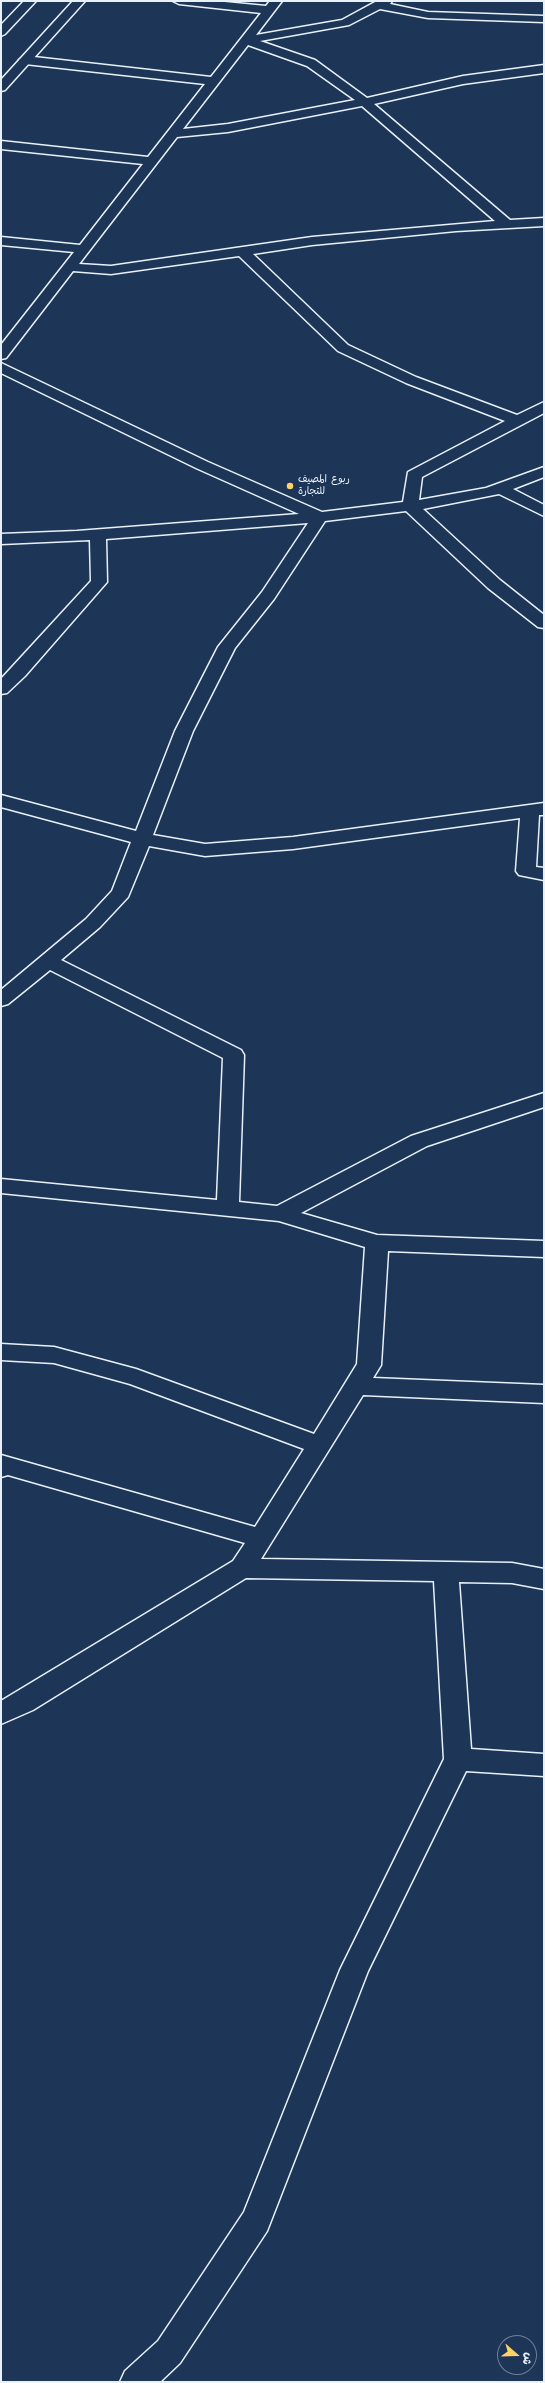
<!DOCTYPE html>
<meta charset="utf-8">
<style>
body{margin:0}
#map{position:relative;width:545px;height:2383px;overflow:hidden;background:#1d3557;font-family:"Architects Daughter","Playpen Sans Arabic",sans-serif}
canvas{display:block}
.frame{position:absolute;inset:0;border:2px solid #e8f1f8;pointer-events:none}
.north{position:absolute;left:497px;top:2335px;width:40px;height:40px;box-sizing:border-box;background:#1d3557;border:1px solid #6e8097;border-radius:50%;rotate:110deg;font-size:11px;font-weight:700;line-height:16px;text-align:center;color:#e8f1f8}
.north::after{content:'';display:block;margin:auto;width:14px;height:18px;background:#ffd166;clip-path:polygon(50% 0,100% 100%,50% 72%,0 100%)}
</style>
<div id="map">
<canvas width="545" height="2383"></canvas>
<div class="frame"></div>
<div class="north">ش</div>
</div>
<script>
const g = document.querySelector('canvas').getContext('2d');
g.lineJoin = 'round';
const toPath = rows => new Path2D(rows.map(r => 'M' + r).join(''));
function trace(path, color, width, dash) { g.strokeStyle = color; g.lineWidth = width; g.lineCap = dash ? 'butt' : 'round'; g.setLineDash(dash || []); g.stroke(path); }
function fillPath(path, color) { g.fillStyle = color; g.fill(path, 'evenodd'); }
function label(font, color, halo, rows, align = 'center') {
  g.font = font + ' "Architects Daughter","Playpen Sans Arabic",sans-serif'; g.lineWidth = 4; g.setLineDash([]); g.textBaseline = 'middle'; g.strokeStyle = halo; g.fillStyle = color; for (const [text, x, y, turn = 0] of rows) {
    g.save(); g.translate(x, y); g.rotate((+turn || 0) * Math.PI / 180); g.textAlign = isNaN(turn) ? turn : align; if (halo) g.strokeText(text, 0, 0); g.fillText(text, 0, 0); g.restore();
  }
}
const street = toPath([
 [173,1,214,1,266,6,270,1,282,1,256,35,342,20,377,1,392,1,390,4,428,12,544,16,544,22,428,18,380,9,349,25,260,41,315,60,367,98,463,76,544,65,544,73,463,84,374,104,510,220,544,218,544,226,456,231,312,245,253,254,348,345,416,377,517,415,544,402,544,413,422,477,419,500,486,488,544,467,544,477,513,489,544,505,544,516,499,494,423,509,500,580,544,615,544,628,538,627,488,588,406,511,325,521,274,599,235,648,193,731,153,835,205,844,293,837,544,803,544,815,539,815,536,867,544,868,544,880,519,875,516,871,520,818,293,849,205,856,149,846,128,897,100,927,61,960,241,1050,244,1055,239,1202,277,1206,411,1136,544,1093,544,1107,427,1146,301,1213,377,1235,544,1241,544,1257,388,1251,381,1365,373,1378,544,1385,544,1403,363,1395,261,1559,512,1563,544,1569,544,1589,512,1583,459,1582,471,1749,544,1754,544,1776,466,1771,368,1971,267,2231,180,2363,160,2382,120,2382,125,2371,158,2341,244,2212,340,1970,444,1759,434,1581,246,1578,33,1710,1,1724,1,1701,233,1561,245,1543,8,1475,1,1477,1,1455,255,1527,304,1449,130,1384,54,1363,1,1360,1,1344,54,1347,136,1369,314,1434,357,1364,365,1247,279,1221,1,1193,1,1179,217,1200,223,1058,50,970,8,1004,1,1006,1,990,86,919,112,891,131,842,1,807,1,795,136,831,175,731,218,647,262,592,308,523,106,539,107,582,25,676,7,693,1,694,1,679,91,581,90,540,1,544,1,534,77,531,299,514,196,468,1,373,1,363,208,462,322,512,403,502,408,472,505,421,406,383,338,351,239,256,111,274,73,271,6,358,1,359,1,345,74,252,1,245,1,237,80,245,143,164,1,149,1,141,148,157,205,84,25,64,19,60,25,56,211,77,261,13,179,4,173,1],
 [248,45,307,66,355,100,228,124,183,129,248,45],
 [362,106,495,221,312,237,111,266,79,264,177,137,228,132,362,106]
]);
const secondary = toPath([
 [24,1,36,1,5,34,1,36,1,25,24,1],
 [73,1,85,1,5,90,1,91,1,80,73,1]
]);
const markers = [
 [290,486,4,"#ffd166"]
];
const farPoinames = [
 ["ربوع المصيف",298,480],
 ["للتجارة",298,492]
];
trace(street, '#e8f1f8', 3);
trace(secondary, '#e8f1f8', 3);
fillPath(street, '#1d3557');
fillPath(secondary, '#1d3557');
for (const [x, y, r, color] of markers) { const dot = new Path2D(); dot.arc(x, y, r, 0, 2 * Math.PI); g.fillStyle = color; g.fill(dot); trace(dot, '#1d3557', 1.5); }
label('10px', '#e8f1f8', '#1d3557', farPoinames, 'left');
</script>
